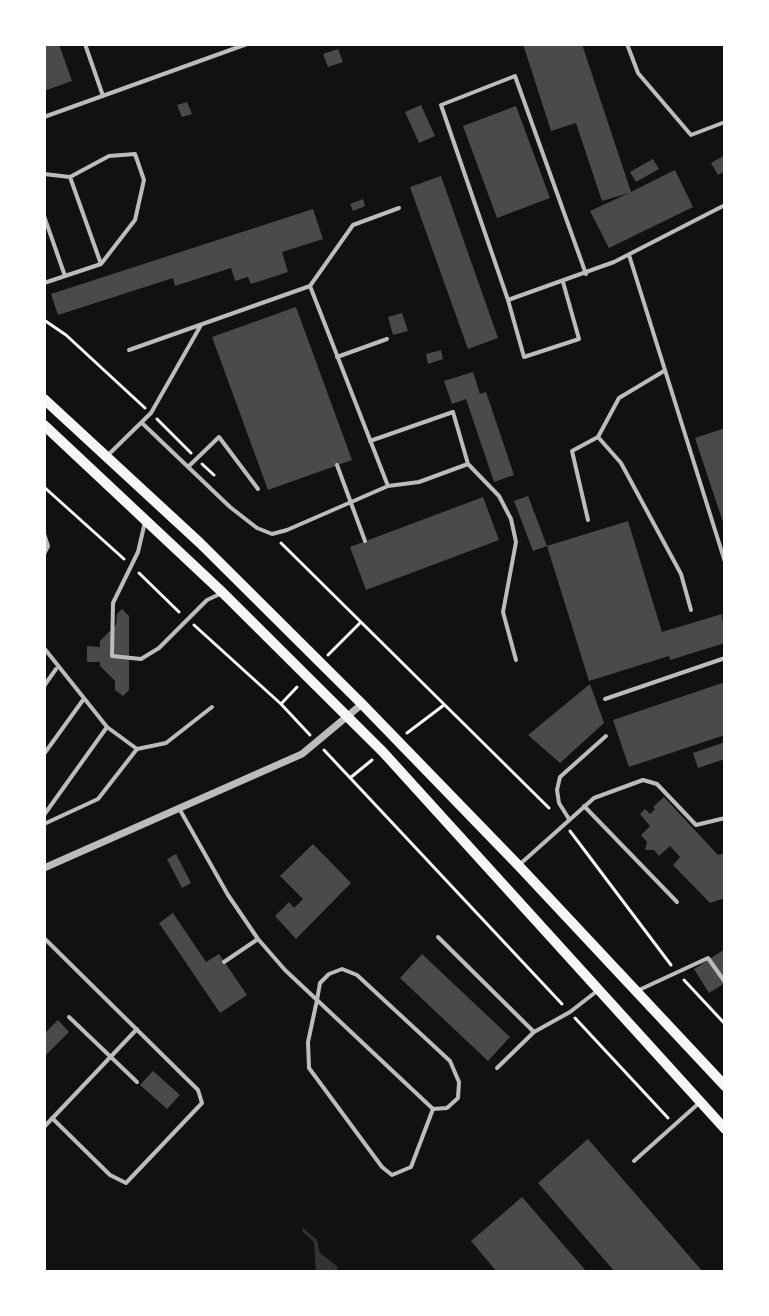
<!DOCTYPE html>
<style>
body{margin:0}
#map{position:relative;width:769px;height:1316px;overflow:hidden;background:#111;font-family:"Playfair Display",serif}
canvas{display:block}
.frame{position:absolute;inset:0;border:46px solid #fff;pointer-events:none}
</style>
<div id="map">
<canvas width="769" height="1316"></canvas>
<div class="frame"></div>
</div>
<script>
const g = document.querySelector('canvas').getContext('2d');
g.lineJoin = 'round';
function fillPath(path, color) { g.fillStyle = color; g.fill(path, 'evenodd'); }
const toPath = rows => new Path2D(rows.map(r => 'M' + r).join(''));
function trace(path, color, width, dash) { g.strokeStyle = color; g.lineWidth = width; g.lineCap = dash ? 'butt' : 'round'; g.setLineDash(dash || []); g.stroke(path); }
const water = toPath([
 [302,1227,317,1240,320,1253,338,1267,335,1272,316,1272,314,1242,303,1232]
]);
const building = toPath([
 [44,44,59,44,72,81,44,91],
 [523,44,582,44,631,192,675,170,693,207,609,248,590,211,629,193,602,201,576,123,551,131],
 [338,49,343,62,328,67,323,54],
 [187,102,192,114,182,117,177,105],
 [421,105,435,136,419,143,405,112],
 [516,106,550,198,497,218,463,126],
 [725,155,725,171,718,175,711,163],
 [653,159,659,169,636,182,630,172],
 [441,176,498,338,468,349,410,187],
 [363,199,365,206,353,211,350,204],
 [313,209,323,239,282,252,288,272,251,284,248,277,235,281,231,268,175,286,173,278,58,315,51,294],
 [296,307,352,460,268,490,212,337],
 [402,313,408,331,393,335,388,317],
 [441,350,443,359,428,364,426,354],
 [473,372,480,394,486,392,514,475,494,482,466,399,452,404,444,381],
 [725,428,725,525,724,525,695,438],
 [528,496,547,546,533,551,514,501],
 [483,497,499,540,366,590,350,547],
 [628,521,662,632,722,614,725,643,670,660,669,656,589,681,547,546],
 [122,609,129,616,129,690,123,696,115,690,115,681,100,666,100,662,87,662,87,646,100,647,100,641,116,625,117,614],
 [725,682,725,735,629,767,613,720],
 [590,684,604,723,560,763,528,735],
 [725,742,725,759,698,768,693,753],
 [664,797,718,855,725,853,725,898,710,903,673,865,680,857,670,846,659,856,654,850,645,850,647,842,641,835,650,826,640,814,645,809,650,814,655,809,653,807],
 [313,844,351,883,296,939,275,916,289,902,294,908,303,899,280,876],
 [176,854,191,883,182,888,167,859],
 [173,913,206,962,219,954,247,995,220,1013,159,923],
 [725,949,725,983,709,993,694,969],
 [422,954,510,1037,488,1061,400,978],
 [58,1020,69,1032,44,1057,44,1034],
 [153,1071,180,1095,167,1109,140,1085],
 [588,1139,703,1272,615,1272,538,1183],
 [522,1197,587,1272,497,1272,471,1241]
]);
const path = toPath([
 [44,320,66,335,145,408],
 [157,419,191,453],
 [202,464,214,475],
 [44,487,124,559],
 [281,543,549,808],
 [139,573,179,612],
 [194,625,281,704,310,735],
 [328,655,361,622],
 [281,704,297,687],
 [407,733,444,705],
 [324,750,562,1004],
 [350,778,372,760],
 [570,831,671,965],
 [684,980,725,1024],
 [575,1018,668,1118]
]);
const service = toPath([
 [85,44,103,96],
 [627,44,638,73,691,135,725,122],
 [44,117,247,44],
 [44,174,70,177,101,264,44,283],
 [70,177,109,156,135,154,144,180,135,220,101,264],
 [44,216,65,276],
 [725,234,725,253],
 [629,255,725,562],
 [563,282,579,339,524,357,508,300,441,105,515,76,586,274],
 [310,286,353,225,399,208],
 [508,300,614,262,725,205],
 [129,350,310,286,388,486],
 [337,357,387,339],
 [142,423,230,507,257,528,272,534,287,530,388,486,419,482,468,464],
 [598,437,621,463,681,574,691,610],
 [370,441,453,412,468,464,499,496,511,519,516,542,503,612,516,660],
 [107,456,151,413,201,325],
 [337,465,365,541],
 [189,466,219,437,258,489],
 [588,520,572,451,598,437,619,398,664,371],
 [145,522,138,552,113,603,112,656,141,659,159,648,207,600,222,593],
 [44,534,48,546,44,554],
 [44,648,107,727,137,749,166,743,212,707],
 [44,686,56,669],
 [605,699,725,658],
 [44,754,83,700],
 [584,806,677,902],
 [180,810,228,895,258,939,285,970,317,1000,433,1109,447,1108,458,1098,459,1082,450,1061,357,975,342,969,329,974,320,983,317,1000,308,1042,309,1068,382,1167,392,1175,411,1167,433,1109],
 [44,815,107,727],
 [569,819,559,803,557,790,560,777,606,736],
 [44,824,98,799,137,749],
 [519,865,594,798,643,780,657,784,696,825,725,818],
 [438,937,534,1032],
 [44,938,198,1090,202,1103,126,1183,110,1175,52,1118],
 [224,962,258,939],
 [639,990,708,958,725,982],
 [69,1017,137,1082],
 [497,1068,534,1032,570,1012,597,991],
 [44,1127,137,1029],
 [634,1161,698,1104]
]);
const minor = toPath([
 [44,868,302,754,362,704]
]);
const secondary = toPath([
 [44,399,200,543,362,704,519,866,725,1086],
 [44,425,223,593,383,752,725,1129]
]);
fillPath(water, '#333');
fillPath(building, '#4a4a4a');
trace(path, '#f5f5f5', 3);
trace(service, '#bcbcbc', 4);
trace(minor, '#bcbcbc', 7);
trace(secondary, '#f5f5f5', 10);
</script>
